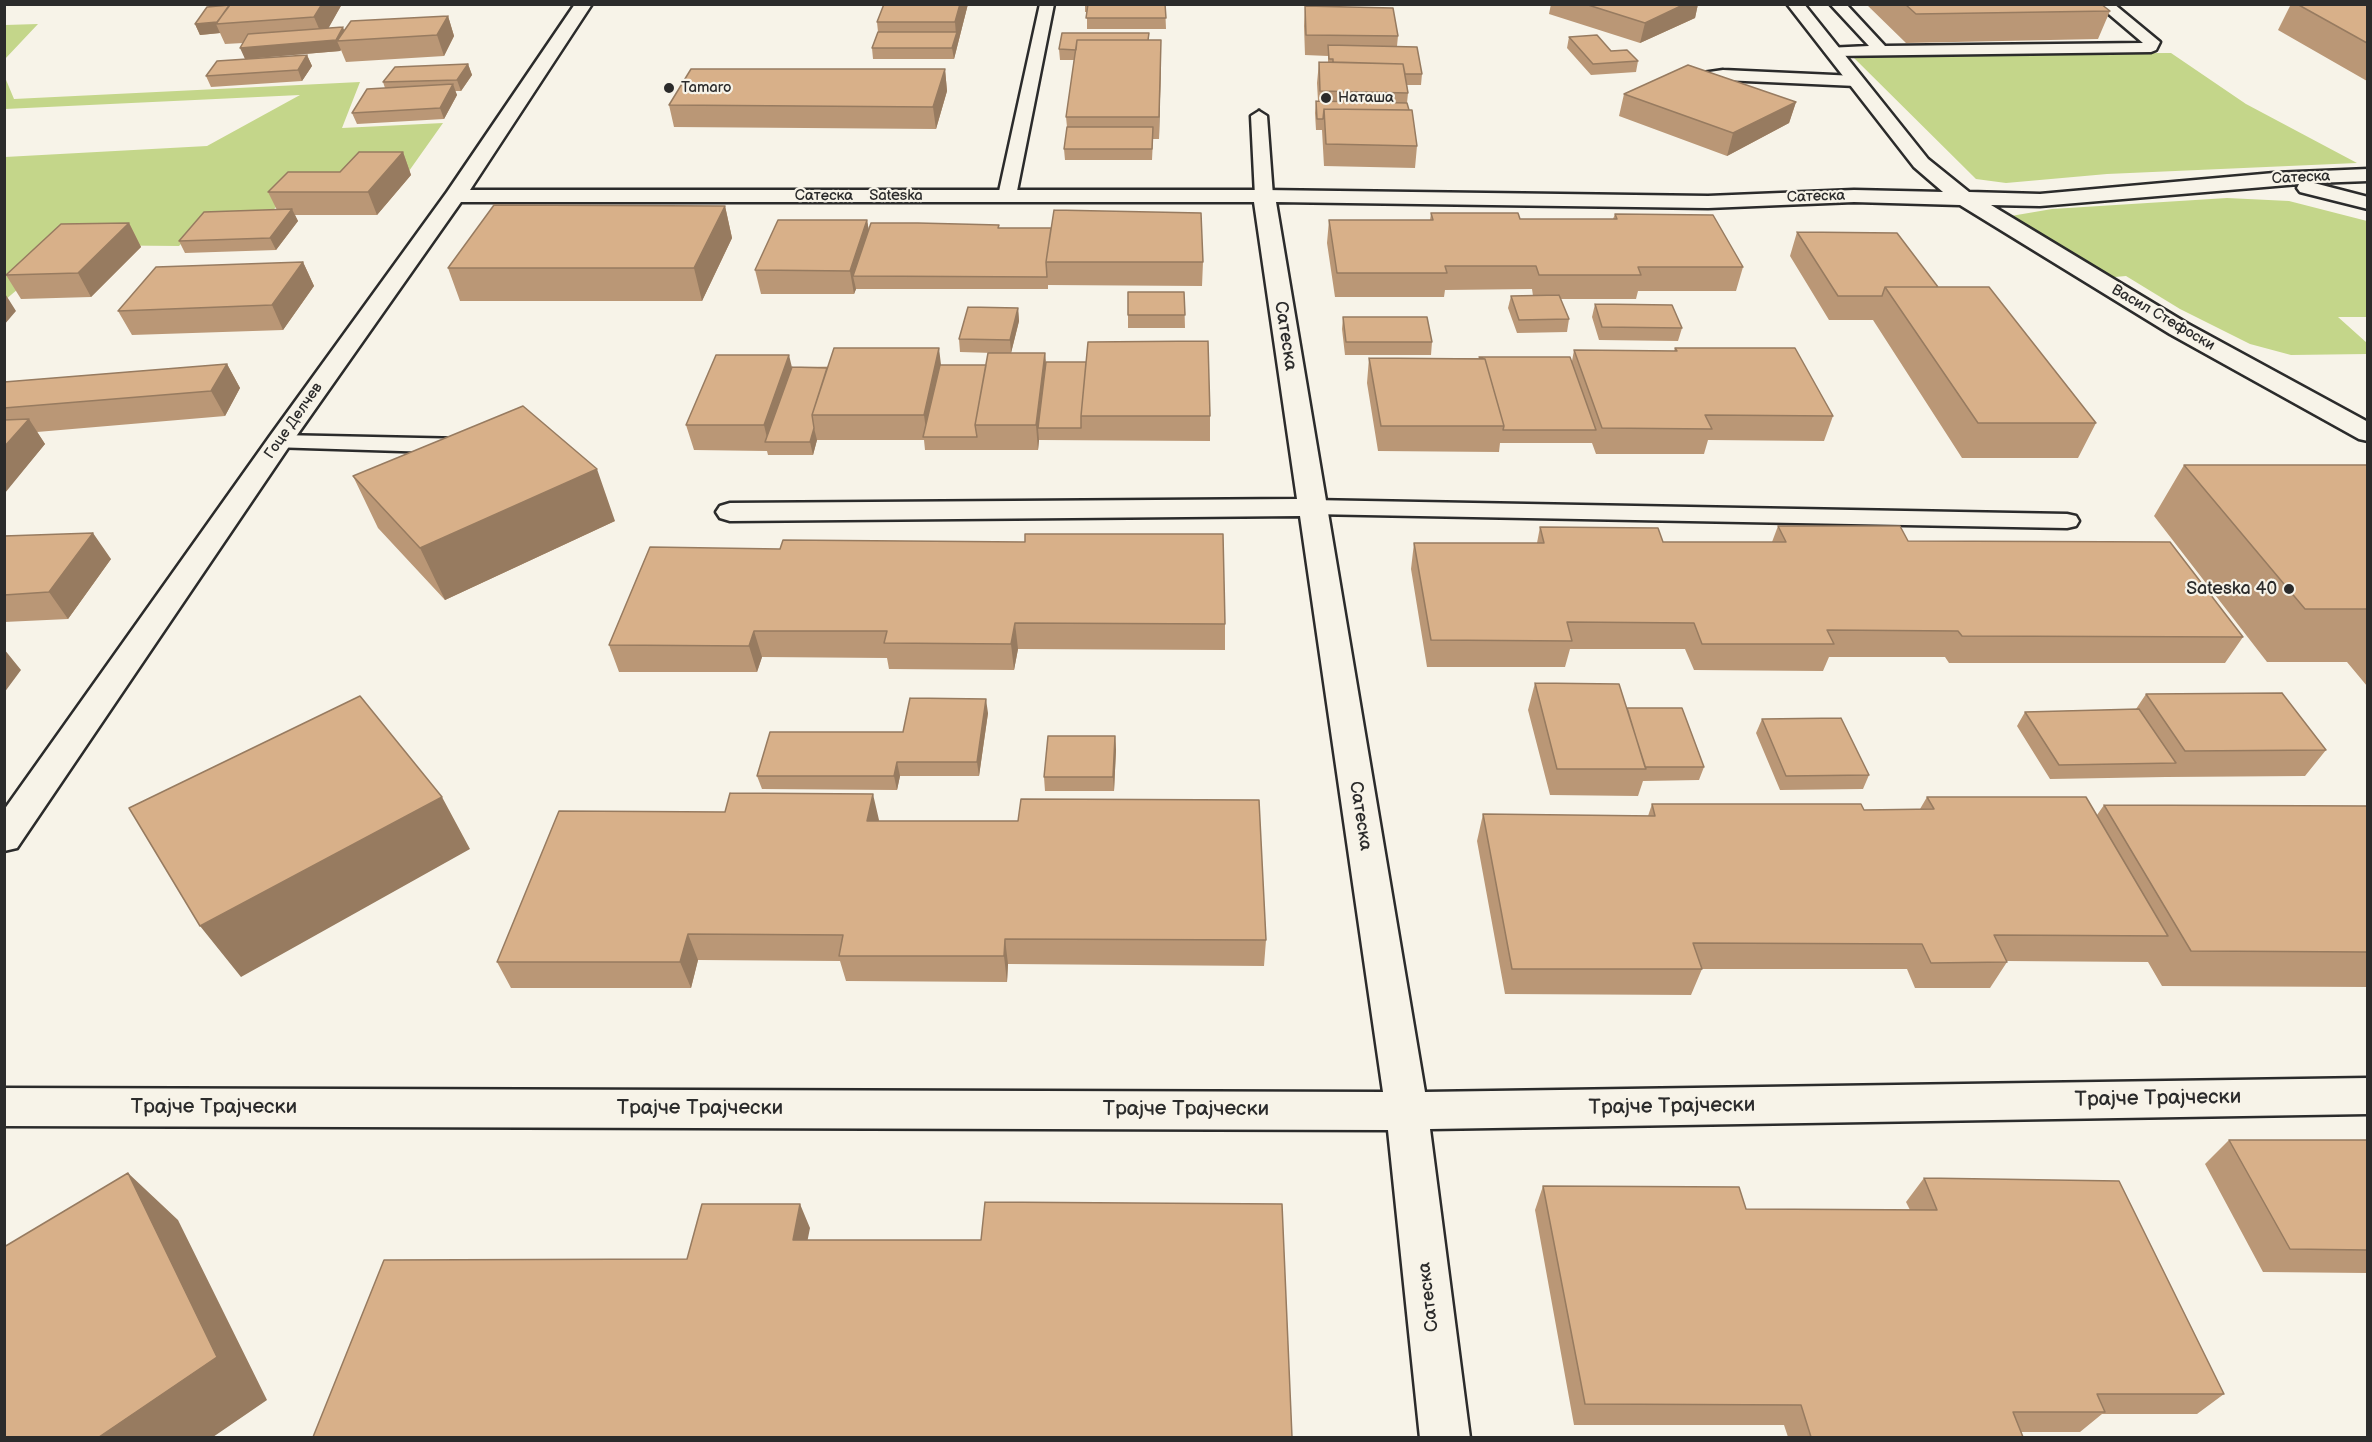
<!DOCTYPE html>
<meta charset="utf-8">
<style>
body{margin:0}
#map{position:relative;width:2372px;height:1442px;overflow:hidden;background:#f7f3e8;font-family:"Balsamiq Sans",sans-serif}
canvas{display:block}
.frame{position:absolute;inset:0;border:6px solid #2b2b2b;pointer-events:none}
</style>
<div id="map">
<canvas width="2372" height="1442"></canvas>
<div class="frame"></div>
</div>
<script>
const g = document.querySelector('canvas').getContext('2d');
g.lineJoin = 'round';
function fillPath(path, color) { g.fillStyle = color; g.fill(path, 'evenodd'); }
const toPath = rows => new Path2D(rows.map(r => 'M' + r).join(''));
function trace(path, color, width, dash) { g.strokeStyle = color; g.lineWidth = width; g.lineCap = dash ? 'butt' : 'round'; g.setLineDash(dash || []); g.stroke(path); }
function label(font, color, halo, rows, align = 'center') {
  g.font = font + ' "Balsamiq Sans",sans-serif'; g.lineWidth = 4.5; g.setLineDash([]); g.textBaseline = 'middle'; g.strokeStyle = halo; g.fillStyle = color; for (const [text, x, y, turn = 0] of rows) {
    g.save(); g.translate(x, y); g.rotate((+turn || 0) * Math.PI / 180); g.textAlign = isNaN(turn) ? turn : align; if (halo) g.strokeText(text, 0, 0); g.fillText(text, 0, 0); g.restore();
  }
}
const green = toPath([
 [38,24,5,59,5,25],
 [2171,53,2246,104,2357,163,2107,174,2006,183,1976,179,1854,58,1884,54],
 [4,75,14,99,360,82,342,128,443,123,409,171,295,186,266,218,203,220,179,246,70,245,5,300,5,157,207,146,300,95,5,109],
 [2227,198,2289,201,2367,221,2367,317,2338,317,2367,343,2367,354,2291,355,2250,344,2180,309,2126,276,2104,278,2011,216,2052,209]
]);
const lane = toPath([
 [1040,4,1054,4,1016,196,1013,200,1007,201,1001,200,998,196,1040,4],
 [1830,4,1846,4,1885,46,2143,43,2097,4,2114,4,2160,42,2156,50,2151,52,1832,56,1827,54,1824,51,1827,48,1869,46,1830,4],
 [1723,70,1856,76,1864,81,1856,86,1723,80,1682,86,1674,81,1682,76,1723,70],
 [1259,111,1267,116,1273,196,1270,200,1264,201,1258,200,1255,196,1251,116,1259,111],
 [279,435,466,439,474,441,478,446,474,451,466,453,271,447,267,442,271,437,279,435],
 [1311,500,2067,514,2076,516,2079,521,2076,526,2067,528,1311,514,1302,512,1299,507,1302,502,1311,500]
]);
const street = toPath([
 [575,4,592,4,470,190,1264,190,1708,196,1854,190,1943,192,1914,167,1787,4,1804,4,1928,159,1969,192,2040,194,2274,173,2368,169,2368,181,2314,183,2368,197,2368,209,2300,192,2297,188,2299,184,2040,206,1991,205,2188,324,2368,422,2368,441,2359,439,2170,334,1960,205,1854,202,1708,208,1276,202,1425,1092,2368,1078,2368,1114,1430,1129,1470,1438,1420,1438,1388,1130,4,1126,4,1088,1383,1092,1300,516,730,521,720,518,716,512,720,506,730,503,1297,499,1254,202,461,202,290,445,17,848,4,851,4,810,270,436,447,192,575,4]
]);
const wall = toPath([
 [342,4,328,28,345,30,448,16,454,36,444,56,346,62,341,50,340,51,245,59,243,43,225,44,220,33,200,35,195,24],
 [884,4,968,4,954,59,873,59,872,48,878,32,877,22],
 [1085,4,1165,4,1166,29,1087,29,1087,12,1085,12],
 [1551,4,1698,4,1695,18,1640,43,1549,14],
 [1866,4,2101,4,2110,11,2098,39,1906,43],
 [2291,4,2367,4,2367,81,2278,30],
 [1305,6,1398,36,1397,46,1422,74,1421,85,1407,85,1408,93,1407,103,1417,146,1415,168,1324,166,1322,130,1316,130,1315,113,1316,101,1318,101,1317,83,1319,62,1328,62,1328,56,1305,55,1304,26],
 [1149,33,1149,40,1161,60,1159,139,1153,139,1152,160,1065,160,1064,149,1067,127,1066,117,1074,60,1060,60,1059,49],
 [1569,37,1611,51,1638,61,1636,72,1591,75,1567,48],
 [307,55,312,66,302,81,211,87,206,76],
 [468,64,472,75,461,91,455,91,457,95,444,119,357,124,352,113,385,88,383,82],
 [945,69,947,91,936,129,674,127,669,105],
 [1624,94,1796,102,1789,123,1727,156,1619,116],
 [403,152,411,175,377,215,295,215,298,221,276,250,185,253,179,241,277,210,268,192,340,172],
 [725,206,732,238,702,301,460,301,448,268],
 [1431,213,1520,219,1613,219,1615,214,1743,267,1736,291,1638,291,1636,299,1560,299,1569,319,1567,332,1517,333,1508,308,1511,296,1533,296,1532,289,1445,290,1444,297,1335,297,1327,243,1329,220,1430,220],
 [867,220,869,231,999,225,999,228,1203,262,1202,286,1048,285,1048,289,856,289,854,294,761,294,755,270],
 [129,223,141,247,91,297,21,299,6,275],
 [1797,232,1938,287,2096,423,2078,458,1962,458,1873,320,1829,320,1790,256],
 [303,262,314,286,283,330,132,335,118,311],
 [1184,292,1185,328,1128,328,1128,315],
 [1595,304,1682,328,1678,341,1599,340,1592,317],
 [1018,308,1019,321,1011,353,1045,353,1046,366,1210,416,1210,441,1039,440,1038,450,925,450,924,440,817,440,813,455,768,455,767,451,694,450,686,425,792,367,986,365,993,353,960,352,959,339],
 [1343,317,1432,342,1431,355,1345,355,1342,329],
 [1675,348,1833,416,1824,441,1708,440,1704,454,1596,454,1592,443,1500,443,1499,452,1378,451,1367,383,1369,358,1479,358,1479,357,1572,361,1574,350,1674,351],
 [227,364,240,388,225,416,37,432,45,444,4,493,4,382],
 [2184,465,2367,465,2367,686,2347,662,2267,662,2154,516],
 [353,476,615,521,445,600,378,528],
 [1778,526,1908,541,2243,637,2225,663,1949,663,1945,657,1829,657,1823,671,1694,670,1685,649,1570,649,1565,667,1427,667,1411,569,1414,543,1537,543,1540,527,1663,542,1772,542],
 [4,536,111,559,68,619,4,622],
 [650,547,1225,624,1225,650,1018,649,1014,670,889,669,887,658,762,657,757,672,619,672,609,645],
 [1535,683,1627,708,1704,767,1699,780,1643,781,1638,796,1550,795,1528,710],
 [2146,694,2326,750,2305,776,2166,777,2050,779,2017,726,2025,712,2136,709],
 [988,713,979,776,900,776,897,790,762,789,757,776],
 [1762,719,1869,775,1863,789,1780,790,1756,733],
 [1115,736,1116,750,1114,791,1045,791,1044,777],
 [1927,797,2097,815,2104,805,2367,806,2367,987,2162,986,2148,962,2007,961,2007,962,1990,988,1915,988,1907,969,1702,969,1691,995,1505,994,1477,841,1483,814,1648,816,1652,804,1864,810,1920,809],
 [879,821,1266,940,1264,966,1008,964,1007,982,846,981,840,961,698,960,691,988,511,988,497,962],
 [2229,1140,2367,1140,2367,1273,2263,1272,2205,1164],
 [1924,1178,2224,1394,2197,1414,2102,1414,2080,1432,2021,1432,2023,1437,1788,1437,1784,1425,1574,1425,1535,1210,1543,1186,1746,1209,1910,1210,1906,1202]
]);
const shadedWall = toPath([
 [322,4,342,4,323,38,314,17],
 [960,4,968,4,954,59,952,48,956,35,955,22],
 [1685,4,1698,4,1695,18,1640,43,1645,23],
 [448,16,454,36,444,56,437,35],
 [224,22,216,24,220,33,200,35,195,24],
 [343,27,347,38,337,41,341,50,340,51,245,59,240,48],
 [1161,40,1161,60,1159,139,1159,117],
 [307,55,312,66,302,81,298,70],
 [468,64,472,75,461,91,457,80],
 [945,69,947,91,936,129,933,107],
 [453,84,457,95,444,119,440,108],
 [1796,102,1789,123,1727,156,1733,133],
 [403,152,411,175,377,215,368,192],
 [725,206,732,238,702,301,694,268],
 [292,209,298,221,276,250,270,238],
 [867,220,871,243,853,276,856,289,854,294,850,271],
 [129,223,141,247,91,297,78,273],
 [303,262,314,286,283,330,272,305],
 [4,292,16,311,4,325],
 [1018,308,1019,321,1011,353,1010,340],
 [939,348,942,373,927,437,924,415],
 [1045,353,1047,378,1038,428,1039,440,1038,450,1036,425],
 [789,355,795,380,768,442,764,425],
 [227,364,240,388,225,416,211,391],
 [29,419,45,444,5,493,4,447],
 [814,428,817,440,813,455,810,442],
 [597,469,615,521,445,600,420,548],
 [93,533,111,559,68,619,49,592],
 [1015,623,1018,649,1014,670,1011,644],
 [754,631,762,657,757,672,749,646],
 [4,649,21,670,4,693],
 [986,699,988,713,979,776,977,762],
 [1115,736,1116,750,1114,791,1113,777],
 [897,762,900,776,897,790,894,776],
 [873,794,879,820,873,847,867,821],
 [442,797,470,849,241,977,200,926],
 [688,934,698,960,691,988,680,962],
 [1005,939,1008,964,1007,982,1004,956],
 [128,1173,178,1220,267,1400,213,1437,99,1437],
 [800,1204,810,1228,803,1263,793,1240]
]);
const building = toPath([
 [230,4,322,4,314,17,216,24,230,4],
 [884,4,960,4,955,22,877,22,884,4],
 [1088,4,1165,4,1166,18,1086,18,1088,4],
 [1585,4,1685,4,1645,23,1585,4],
 [1905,4,2101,4,2110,11,1916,14,1905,4],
 [2297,4,2367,4,2367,43,2297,4],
 [230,5,217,22,195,24,207,7,230,5],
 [1305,6,1393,8,1398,36,1306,35,1305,6],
 [448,16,437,35,337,41,351,21,448,16],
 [343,27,336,40,240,48,248,34,343,27],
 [878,32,957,32,952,48,872,48,878,32],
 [1062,33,1149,33,1148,40,1077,40,1076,50,1059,49,1062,33],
 [1597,35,1611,51,1627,50,1638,61,1593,64,1569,37,1597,35],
 [1077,40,1161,40,1159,117,1066,117,1077,40],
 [1328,45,1417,47,1422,74,1405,74,1403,64,1333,62,1333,59,1329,59,1328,45],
 [307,55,298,70,206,76,217,61,307,55],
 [1319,62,1403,64,1408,93,1320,91,1319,62],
 [468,64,457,80,383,82,395,67,468,64],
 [1688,65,1796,102,1733,133,1624,94,1688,65],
 [691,69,945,69,933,107,669,105,691,69],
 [453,84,440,108,352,113,367,89,453,84],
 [1316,101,1407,103,1409,110,1324,109,1323,119,1317,119,1316,101],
 [1324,109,1412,110,1417,146,1326,144,1324,109],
 [1067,127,1153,127,1152,149,1064,149,1067,127],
 [359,152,403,152,368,192,268,192,288,172,340,172,359,152],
 [494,205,725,206,694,268,448,268,494,205],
 [292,209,270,238,179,241,204,212,292,209],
 [1054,210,1201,213,1203,262,1046,262,1054,210],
 [1431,213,1518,213,1520,219,1617,219,1615,214,1713,215,1743,267,1638,267,1641,275,1539,275,1536,266,1445,266,1447,273,1337,273,1329,220,1433,220,1431,213],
 [778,220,867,220,850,271,755,270,778,220],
 [129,223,78,273,6,275,61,224,129,223],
 [871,223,918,223,999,225,998,228,1051,228,1046,262,1047,277,853,276,871,223],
 [1797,232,1897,233,1938,287,1885,287,1882,296,1838,296,1797,232],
 [303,262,272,305,118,311,156,267,303,262],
 [1885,287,1989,287,2096,423,1978,423,1885,287],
 [1128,292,1184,292,1185,315,1128,315,1128,292],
 [1559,295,1569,319,1519,320,1511,296,1559,295],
 [1595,304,1672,305,1682,328,1602,327,1595,304],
 [968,307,1018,308,1010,340,959,339,968,307],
 [1343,317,1427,317,1432,342,1346,342,1343,317],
 [1208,341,1210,416,1081,416,1088,342,1208,341],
 [834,348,939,348,924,415,812,415,834,348],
 [1675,348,1795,348,1833,416,1705,415,1712,429,1602,428,1574,350,1677,351,1675,348],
 [988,353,1045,353,1036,425,975,425,988,353],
 [716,355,789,355,764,425,686,425,716,355],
 [1479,357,1570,357,1596,430,1503,430,1504,426,1485,359,1480,358,1479,357],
 [1369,358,1485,359,1504,426,1381,426,1369,358],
 [1046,362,1086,362,1081,416,1081,428,1038,428,1046,362],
 [227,364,211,391,4,408,4,382,227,364],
 [940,365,986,365,975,425,977,437,923,437,940,365],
 [792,367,827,368,812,415,814,428,810,442,765,442,792,367],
 [523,406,597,469,420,548,353,476,523,406],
 [29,419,4,447,4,420,29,419],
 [2184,465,2367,465,2367,609,2305,609,2184,465],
 [1778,526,1900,526,1908,541,2170,542,2243,637,1962,636,1958,631,1827,630,1834,644,1702,644,1694,623,1567,622,1572,641,1431,640,1414,543,1544,543,1540,527,1658,528,1663,542,1786,542,1778,526],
 [93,533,49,592,4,595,4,536,93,533],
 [1025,534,1223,534,1225,624,1015,623,1011,644,884,643,887,631,754,631,749,646,609,645,650,547,780,549,783,540,1025,542,1025,534],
 [1535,683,1619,684,1646,769,1557,769,1535,683],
 [2282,693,2326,750,2185,751,2146,694,2282,693],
 [360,696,442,797,200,926,129,808,360,696],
 [910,698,986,699,977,762,897,762,894,776,757,776,770,732,903,732,910,698],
 [1627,708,1682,708,1704,767,1645,767,1627,708],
 [2139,709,2176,763,2059,765,2025,712,2139,709],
 [1841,718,1869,775,1786,776,1762,719,1841,718],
 [1048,736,1115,736,1113,777,1044,777,1048,736],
 [730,793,873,794,867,821,1018,821,1021,799,1259,800,1266,940,1005,939,1004,956,839,956,843,935,688,934,680,962,497,962,559,811,725,812,730,793],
 [1927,797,2086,797,2168,936,1994,935,2007,962,1931,963,1922,944,1693,943,1702,969,1512,969,1483,814,1655,816,1652,804,1861,804,1864,810,1934,809,1927,797],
 [2104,805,2367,806,2367,952,2191,951,2104,805],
 [2229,1140,2367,1140,2367,1250,2290,1249,2229,1140],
 [128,1173,217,1357,99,1437,4,1437,4,1247,128,1173],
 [1924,1178,2119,1181,2224,1394,2097,1394,2105,1412,2013,1412,2023,1437,1811,1437,1801,1405,1585,1404,1543,1186,1739,1187,1746,1209,1937,1210,1924,1178],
 [985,1202,1282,1204,1292,1437,313,1437,384,1260,687,1259,702,1204,800,1204,793,1240,981,1240,985,1202]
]);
const markers = [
 [669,88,6,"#2b2b2b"],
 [1326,98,6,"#2b2b2b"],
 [2289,589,6,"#2b2b2b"]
];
const farPoinames = [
 ["Tamaro",681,88],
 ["Наташа",1338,98]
];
const farStreetnames = [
 ["Сатеска",2301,178,-3],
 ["Сатеска",824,196],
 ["Sateska",896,196],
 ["Сатеска",1816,197,-2],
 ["Васил Стефоски",2163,318,30],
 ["Гоце Делчев",294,421,-55]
];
const streetNames = [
 ["Сатеска",1285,336,81],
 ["Сатеска",1360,816,81],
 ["Сатеска",1429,1297,-97]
];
const poiNames = [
 ["Sateska 40",2277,589]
];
const nearStreetnames = [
 ["Трајче Трајчески",2158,1099,-1],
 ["Трајче Трајчески",1672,1107,-1],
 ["Трајче Трајчески",214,1108],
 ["Трајче Трајчески",700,1109],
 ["Трајче Трајчески",1186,1110]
];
fillPath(green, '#c4d68a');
trace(lane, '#2b2b2b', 5);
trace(street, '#2b2b2b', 5);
fillPath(lane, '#f7f3e8');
fillPath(street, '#f7f3e8');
fillPath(wall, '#ba9776');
fillPath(shadedWall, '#977b60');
fillPath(building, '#d8b089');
trace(building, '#977b60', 1.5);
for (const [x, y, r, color] of markers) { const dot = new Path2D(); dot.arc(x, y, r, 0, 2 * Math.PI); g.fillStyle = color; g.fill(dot); trace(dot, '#f7f3e8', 2); }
label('15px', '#2b2b2b', '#f7f3e8', farPoinames, 'left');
label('15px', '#2b2b2b', '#f7f3e8', farStreetnames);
label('18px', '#2b2b2b', '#f7f3e8', streetNames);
label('18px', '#2b2b2b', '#f7f3e8', poiNames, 'right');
label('21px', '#2b2b2b', '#f7f3e8', nearStreetnames);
</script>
